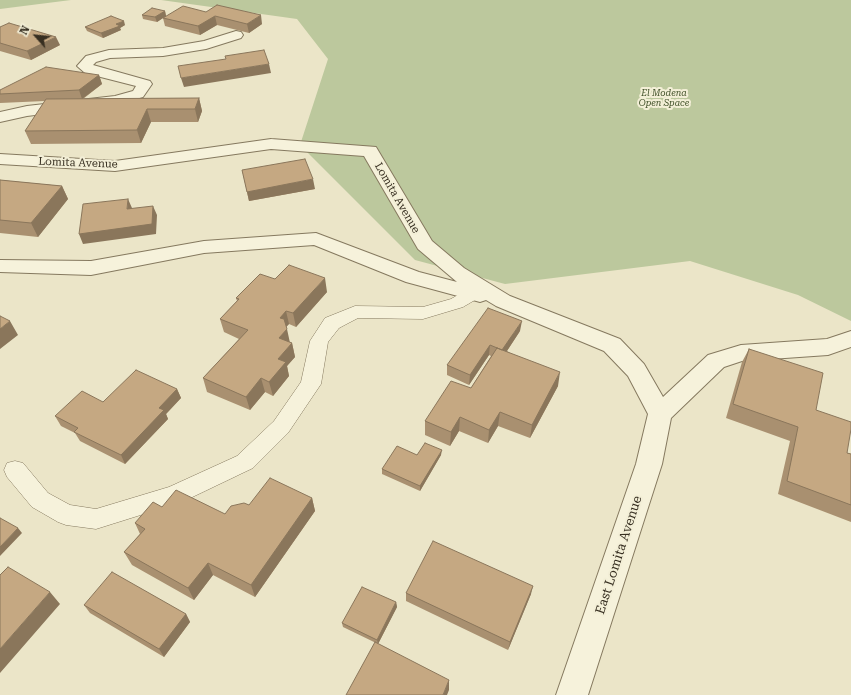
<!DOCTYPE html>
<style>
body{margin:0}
#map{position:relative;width:851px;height:695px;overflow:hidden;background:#ebe5c8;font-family:"Roboto Serif",serif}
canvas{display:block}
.north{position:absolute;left:16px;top:16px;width:40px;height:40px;-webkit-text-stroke:3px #f3efd7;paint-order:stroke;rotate:297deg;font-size:11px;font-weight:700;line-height:16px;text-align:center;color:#372f21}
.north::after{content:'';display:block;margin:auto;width:14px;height:18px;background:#372f21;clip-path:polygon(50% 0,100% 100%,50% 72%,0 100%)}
</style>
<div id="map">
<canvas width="851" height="695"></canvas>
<div class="north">N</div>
</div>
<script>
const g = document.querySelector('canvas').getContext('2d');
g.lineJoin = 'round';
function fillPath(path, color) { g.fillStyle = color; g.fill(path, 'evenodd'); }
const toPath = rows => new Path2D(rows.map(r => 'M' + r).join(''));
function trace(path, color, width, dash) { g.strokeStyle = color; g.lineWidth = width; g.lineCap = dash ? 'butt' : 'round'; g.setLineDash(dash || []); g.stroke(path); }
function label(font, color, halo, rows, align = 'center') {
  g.font = font + ' "Roboto Serif",serif'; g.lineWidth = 4; g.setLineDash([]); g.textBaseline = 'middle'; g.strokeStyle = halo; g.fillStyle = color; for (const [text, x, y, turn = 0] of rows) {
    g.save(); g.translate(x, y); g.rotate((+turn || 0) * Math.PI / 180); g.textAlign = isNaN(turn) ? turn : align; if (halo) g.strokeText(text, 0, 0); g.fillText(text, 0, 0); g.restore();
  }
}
const green = toPath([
 [0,0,71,0,0,9],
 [161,0,851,0,851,321,798,295,690,261,505,284,415,260,300,145,328,59,297,19]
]);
const lane = toPath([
 [474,287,480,289,483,293,480,297,463,307,423,319,358,318,339,328,328,342,321,384,288,433,253,468,182,502,96,529,66,525,58,522,32,507,7,477,4,470,7,463,15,461,23,463,48,493,70,505,96,509,169,487,237,456,274,421,301,382,310,341,325,318,355,306,423,307,451,299,468,289,474,287]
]);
const street = toPath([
 [236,31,241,32,243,35,241,38,206,49,163,56,110,58,96,62,93,65,150,81,152,84,143,97,116,105,27,116,0,122,0,112,27,106,115,96,133,91,136,86,85,73,77,66,86,56,109,50,163,48,204,41,236,31],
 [271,139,376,147,432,241,464,268,510,296,620,339,644,364,663,397,708,355,741,345,827,339,851,331,851,347,828,355,742,361,724,367,671,418,662,464,588,695,556,695,636,464,648,414,628,376,604,351,496,306,486,300,480,302,406,282,314,245,204,253,91,275,0,272,0,260,91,261,204,241,316,233,419,272,457,282,418,249,364,156,271,149,115,171,0,164,0,154,115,161,271,139]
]);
const wall = toPath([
 [165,11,166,16,206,12,262,24,249,33,217,25,200,35,165,26,163,18,157,22,143,19,142,15],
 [125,25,120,28,121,30,103,38,87,31,85,27],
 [0,27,60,45,31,60,0,51],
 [99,75,102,84,83,99,199,98,202,111,198,122,151,122,141,143,31,144,25,131,45,101,0,103,0,90],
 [242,170,315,189,249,201],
 [0,180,62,186,68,199,38,237,0,233],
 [275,279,327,292,296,327,289,324,286,327,289,342,292,343,295,357,287,366,289,376,273,396,265,392,250,410,207,392,203,378,239,339,224,332,220,319,237,301,236,298],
 [520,331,507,351,558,386,530,438,498,426,488,443,459,431,450,446,425,435,425,421,471,388,491,356,489,355,469,385,447,375,447,365],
 [749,349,816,410,847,453,851,454,851,522,778,494,790,441,726,418,742,362],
 [177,389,181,398,166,414,168,419,125,464,80,441,75,433,61,426,55,416,103,402],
 [417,455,441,455,420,491,382,474,382,469],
 [312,498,315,511,255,597,213,575,194,600,132,565,124,552,140,534,135,523,162,507,225,514,249,505],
 [406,593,531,594,508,650,406,601],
 [396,602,397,607,378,644,449,690,374,642,343,627,342,623],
 [84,605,186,614,190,622,164,657,90,613]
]);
const shadedWall = toPath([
 [165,11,166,16,157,22,155,17],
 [261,15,262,24,249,33,247,24],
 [215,16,217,25,200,35,198,26],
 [124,21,125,25,120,28,121,30,103,38,101,33,116,24],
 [56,37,60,45,31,60,27,51],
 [269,64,271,73,184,87,181,78],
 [99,75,102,84,82,99,79,90],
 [199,98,202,111,198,122,195,109],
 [147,109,151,122,141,143,137,130],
 [313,179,315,189,249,201,247,192],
 [62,186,68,199,38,237,31,223],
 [128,199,132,208,131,219,127,209],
 [153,206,157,215,156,234,83,244,79,234],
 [325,278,327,292,296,327,293,313],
 [286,311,289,324,282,331,280,318],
 [10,321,18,335,0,349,0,329],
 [522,321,520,331,501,360,502,350],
 [287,329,290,343,279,338],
 [292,343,295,357,287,366,289,376,273,396,269,382,278,359],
 [490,345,489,355,469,385,470,375],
 [560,372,558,386,530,438,532,425],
 [261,378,265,392,250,410,246,397],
 [177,389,181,398,166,414,168,419,125,464,121,455,159,408],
 [500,412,498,426,488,443,489,430],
 [460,417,459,431,450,446,451,432],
 [442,450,441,455,420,491,420,486],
 [312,498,315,511,255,597,251,585],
 [18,528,22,533,0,556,0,547],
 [208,563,213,575,194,600,188,588],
 [533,586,531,594,508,650,510,642],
 [50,592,60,604,0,673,0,649],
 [396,602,397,607,378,644,377,640],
 [186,614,190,622,164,657,159,649],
 [449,680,449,690,447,695,443,695]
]);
const building = toPath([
 [217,5,261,15,247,24,215,16,198,26,163,18,183,6,206,12,217,5],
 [152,8,165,11,155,17,142,15,152,8],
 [111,16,124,21,116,24,120,26,101,33,85,27,111,16],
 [9,23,56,37,27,51,0,43,0,27,9,23],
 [264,50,269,64,181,78,178,66,226,59,225,56,264,50],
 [46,67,99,75,79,90,0,94,0,90,46,67],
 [199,98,195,109,147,109,137,130,25,131,46,99,199,98],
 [305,159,313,179,247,192,242,170,305,159],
 [0,180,62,186,31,223,0,220,0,180],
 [128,199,127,209,153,206,152,224,79,234,83,204,128,199],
 [289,265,325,278,293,313,286,311,280,318,284,319,287,329,279,338,292,343,278,359,286,362,269,382,261,378,246,397,203,378,248,330,220,319,239,299,236,298,260,274,275,279,289,265],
 [488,308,522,321,502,350,490,345,470,375,447,365,488,308],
 [0,316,10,321,0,329,0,316],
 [497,348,560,372,532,425,500,412,489,430,460,417,451,432,425,421,451,381,471,388,497,348],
 [749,349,823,373,816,410,851,422,851,429,847,453,851,454,851,505,787,481,798,427,733,404,749,349],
 [136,370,177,389,159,408,164,410,121,455,74,432,78,428,55,416,82,391,103,402,136,370],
 [425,443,442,450,420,486,382,469,397,446,417,455,425,443],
 [270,478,312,498,251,585,208,563,188,588,124,552,145,529,135,523,153,502,162,507,176,490,225,514,231,506,244,503,249,505,270,478],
 [0,518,18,528,0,547,0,518],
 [433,541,533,586,510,642,406,593,433,541],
 [8,567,50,592,0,649,0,575,8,567],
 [112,572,186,614,159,649,84,605,112,572],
 [362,587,396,602,377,640,342,623,362,587],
 [375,642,449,680,443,695,346,695,375,642]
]);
const farParknames = [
 ["El Modena",664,93],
 ["Open Space",664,103]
];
const streetNames = [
 ["Lomita Avenue",78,163,2],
 ["Lomita Avenue",397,198,60]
];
const nearStreetnames = [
 ["East Lomita Avenue",619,555,-72]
];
fillPath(green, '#bcc89d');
trace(lane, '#85795f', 1);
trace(street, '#85795f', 2);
fillPath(lane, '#f6f2db');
fillPath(street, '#f6f2db');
fillPath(wall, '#a99070');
fillPath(shadedWall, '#8a765b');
fillPath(building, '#c5a882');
trace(building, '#8a765b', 1);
label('italic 9px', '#415129', '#f3efd7', farParknames);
label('11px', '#372f21', '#f3efd7', streetNames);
label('13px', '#372f21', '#f3efd7', nearStreetnames);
</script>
